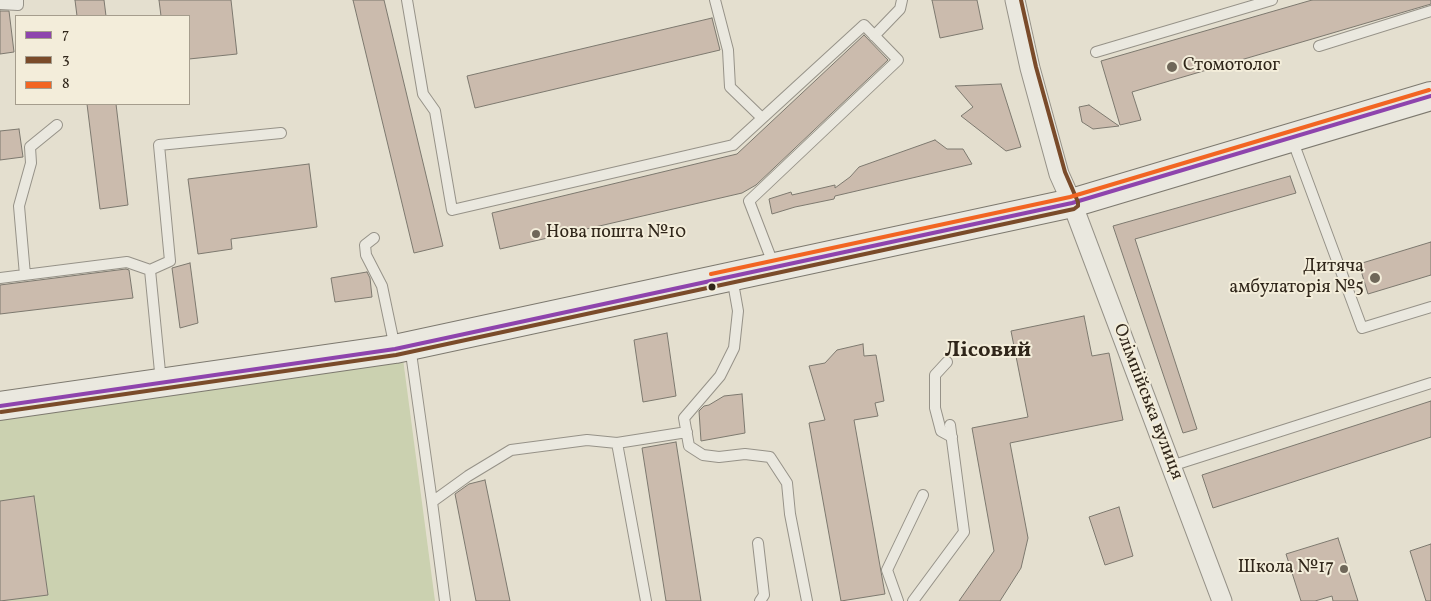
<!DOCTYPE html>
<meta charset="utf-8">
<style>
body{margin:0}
#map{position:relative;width:1431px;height:601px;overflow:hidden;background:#e4dfcf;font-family:Vollkorn,serif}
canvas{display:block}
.legend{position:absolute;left:15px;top:15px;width:175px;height:90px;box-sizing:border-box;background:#f3edda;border:1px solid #a59d8d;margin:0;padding:6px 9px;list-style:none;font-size:15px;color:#30261a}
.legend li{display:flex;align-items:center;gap:10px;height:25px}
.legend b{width:25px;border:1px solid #a59d8d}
</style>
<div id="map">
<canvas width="1431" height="601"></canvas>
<ul class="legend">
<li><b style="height:6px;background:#8e44ad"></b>7</li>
<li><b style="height:6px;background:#7a4b2a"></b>3</li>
<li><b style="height:6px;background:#f26522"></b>8</li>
</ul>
</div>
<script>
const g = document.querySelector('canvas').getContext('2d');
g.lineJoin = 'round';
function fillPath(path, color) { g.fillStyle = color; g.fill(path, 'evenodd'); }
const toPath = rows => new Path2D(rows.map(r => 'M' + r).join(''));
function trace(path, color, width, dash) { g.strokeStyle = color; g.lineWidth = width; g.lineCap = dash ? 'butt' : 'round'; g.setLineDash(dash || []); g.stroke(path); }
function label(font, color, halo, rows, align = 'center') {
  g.font = font + ' Vollkorn,serif'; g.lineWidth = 4; g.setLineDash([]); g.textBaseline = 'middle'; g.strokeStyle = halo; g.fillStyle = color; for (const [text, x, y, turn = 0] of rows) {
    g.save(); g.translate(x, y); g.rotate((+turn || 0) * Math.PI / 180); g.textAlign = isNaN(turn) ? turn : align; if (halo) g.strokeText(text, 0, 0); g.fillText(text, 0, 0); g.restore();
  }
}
const green = toPath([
 [403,359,435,601,0,601,0,420]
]);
const building = toPath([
 [75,0,104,0,106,16,77,16,75,0],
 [159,0,231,0,237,54,189,59,189,16,161,16,159,0],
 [353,0,384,0,443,246,414,253,353,0],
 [932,0,977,0,983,29,940,38,932,0],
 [1312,0,1431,0,1431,4,1132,92,1141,120,1120,125,1101,61,1312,0],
 [0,11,9,11,14,52,0,54,0,11],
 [712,18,720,50,475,108,467,76,712,18],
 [864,35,888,60,756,185,742,193,500,249,492,213,737,154,864,35],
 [1001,84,1021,147,1006,151,961,116,973,107,955,86,1001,84],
 [87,104,116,104,128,205,100,209,87,104],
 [1089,105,1119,126,1093,129,1082,122,1079,107,1089,105],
 [19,129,23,157,0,160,0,131,19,129],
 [935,140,947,149,963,149,972,164,835,196,834,199,795,207,772,214,769,199,791,192,792,195,835,185,835,188,850,177,859,167,935,140],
 [309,164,317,227,231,239,232,249,198,254,188,179,309,164],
 [1290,176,1296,193,1135,239,1197,429,1183,433,1113,226,1290,176],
 [1431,242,1431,275,1368,294,1359,264,1431,242],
 [190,263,198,323,180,328,172,268,190,263],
 [126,269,129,270,133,298,0,314,0,285,126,269],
 [367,272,370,278,372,297,335,302,331,278,367,272],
 [1084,316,1092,356,1109,353,1123,420,1010,443,1028,538,1021,568,1000,601,959,601,994,551,972,428,1028,417,1011,331,1084,316],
 [667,333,676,396,643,402,634,340,667,333],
 [863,344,864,356,876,355,884,401,875,403,878,416,854,420,885,594,841,601,809,423,825,420,809,366,825,363,837,350,863,344],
 [742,394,745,433,701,441,699,411,704,406,709,405,724,396,742,394],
 [1431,401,1431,437,1213,508,1202,475,1431,401],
 [676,442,701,601,666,601,642,448,676,442],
 [485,480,510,601,476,601,455,494,469,484,485,480],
 [34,496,48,595,0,601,0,501,34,496],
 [1119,507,1133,556,1105,565,1089,517,1119,507],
 [1338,538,1358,601,1333,601,1332,596,1315,601,1301,601,1286,554,1338,538],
 [1431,544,1431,601,1426,601,1410,551,1431,544]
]);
const lane = toPath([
 [407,0,423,94,435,111,452,210,733,145,864,25,898,60,749,201,774,266],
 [715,0,728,50,730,87,762,118],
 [0,4,18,5,18,0],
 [874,36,900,9,902,0],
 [1319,46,1431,11],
 [1096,52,1272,0],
 [1292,139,1362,328,1431,307],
 [374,238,365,245,366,255,382,286,395,348],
 [25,275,19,206,31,163,30,147,57,125],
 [732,277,738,311,734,348,720,376,684,418,689,446,703,455,719,457,745,454,770,457,787,483,790,514,807,601],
 [0,278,127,262,150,270],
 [410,346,432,502,468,476,511,450,587,440,617,443],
 [947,362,935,375,935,408,941,431,952,437],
 [161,382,150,270,170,261,159,145,281,133],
 [1171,466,1431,383],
 [432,502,445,601],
 [758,543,764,595,760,601],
 [646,601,617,443,687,432],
 [898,601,887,570,923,495],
 [913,601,964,532,950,425]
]);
const street = toPath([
 [1015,0,1030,68,1059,174,1072,203,1222,601]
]);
const secondary = toPath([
 [0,406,395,349,1072,203,1431,96]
]);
const bus1 = toPath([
 [0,406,395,349,1072,203,1431,96]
]);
const bus2 = toPath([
 [1,412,396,355,1074,209,1078,206,1078,202,1065,172,1036,67,1021,0]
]);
const bus3 = toPath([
 [711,274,1070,197,1429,90]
]);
const markers = [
 [1172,67,6,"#6f6759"],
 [536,234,5,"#6f6759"],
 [1375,278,6,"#6f6759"],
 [712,287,4.5,"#30261a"],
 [1344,569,5,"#6f6759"]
];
const poiNames = [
 ["Стомотолог",1183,67],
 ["Нова пошта №10",546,234],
 ["Дитяча",1364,268,"right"],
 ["амбулаторія №5",1364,289,"right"],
 ["Школа №17",1334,569,"right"]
];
const streetNames = [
 ["Олімпійська вулиця",1147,402,69]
];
const districtNames = [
 ["Лісовий",988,352]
];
fillPath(green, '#cbd1b0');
fillPath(building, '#cbbbad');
trace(building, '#7d796f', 1);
trace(lane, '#969288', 12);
trace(street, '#969288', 21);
trace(secondary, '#7d796f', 30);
trace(lane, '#eae8df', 10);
trace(street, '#eae8df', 19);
trace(secondary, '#eae8df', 28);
trace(bus1, '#8e44ad', 4);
trace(bus2, '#7a4b2a', 4);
trace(bus3, '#f26522', 4);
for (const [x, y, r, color] of markers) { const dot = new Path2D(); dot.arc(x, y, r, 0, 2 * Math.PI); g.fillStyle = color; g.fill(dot); trace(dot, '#f3edda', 2); }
label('18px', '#30261a', '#f3edda', poiNames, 'left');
label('18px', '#30261a', '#f3edda', streetNames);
label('bold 22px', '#30261a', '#f3edda', districtNames);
</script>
